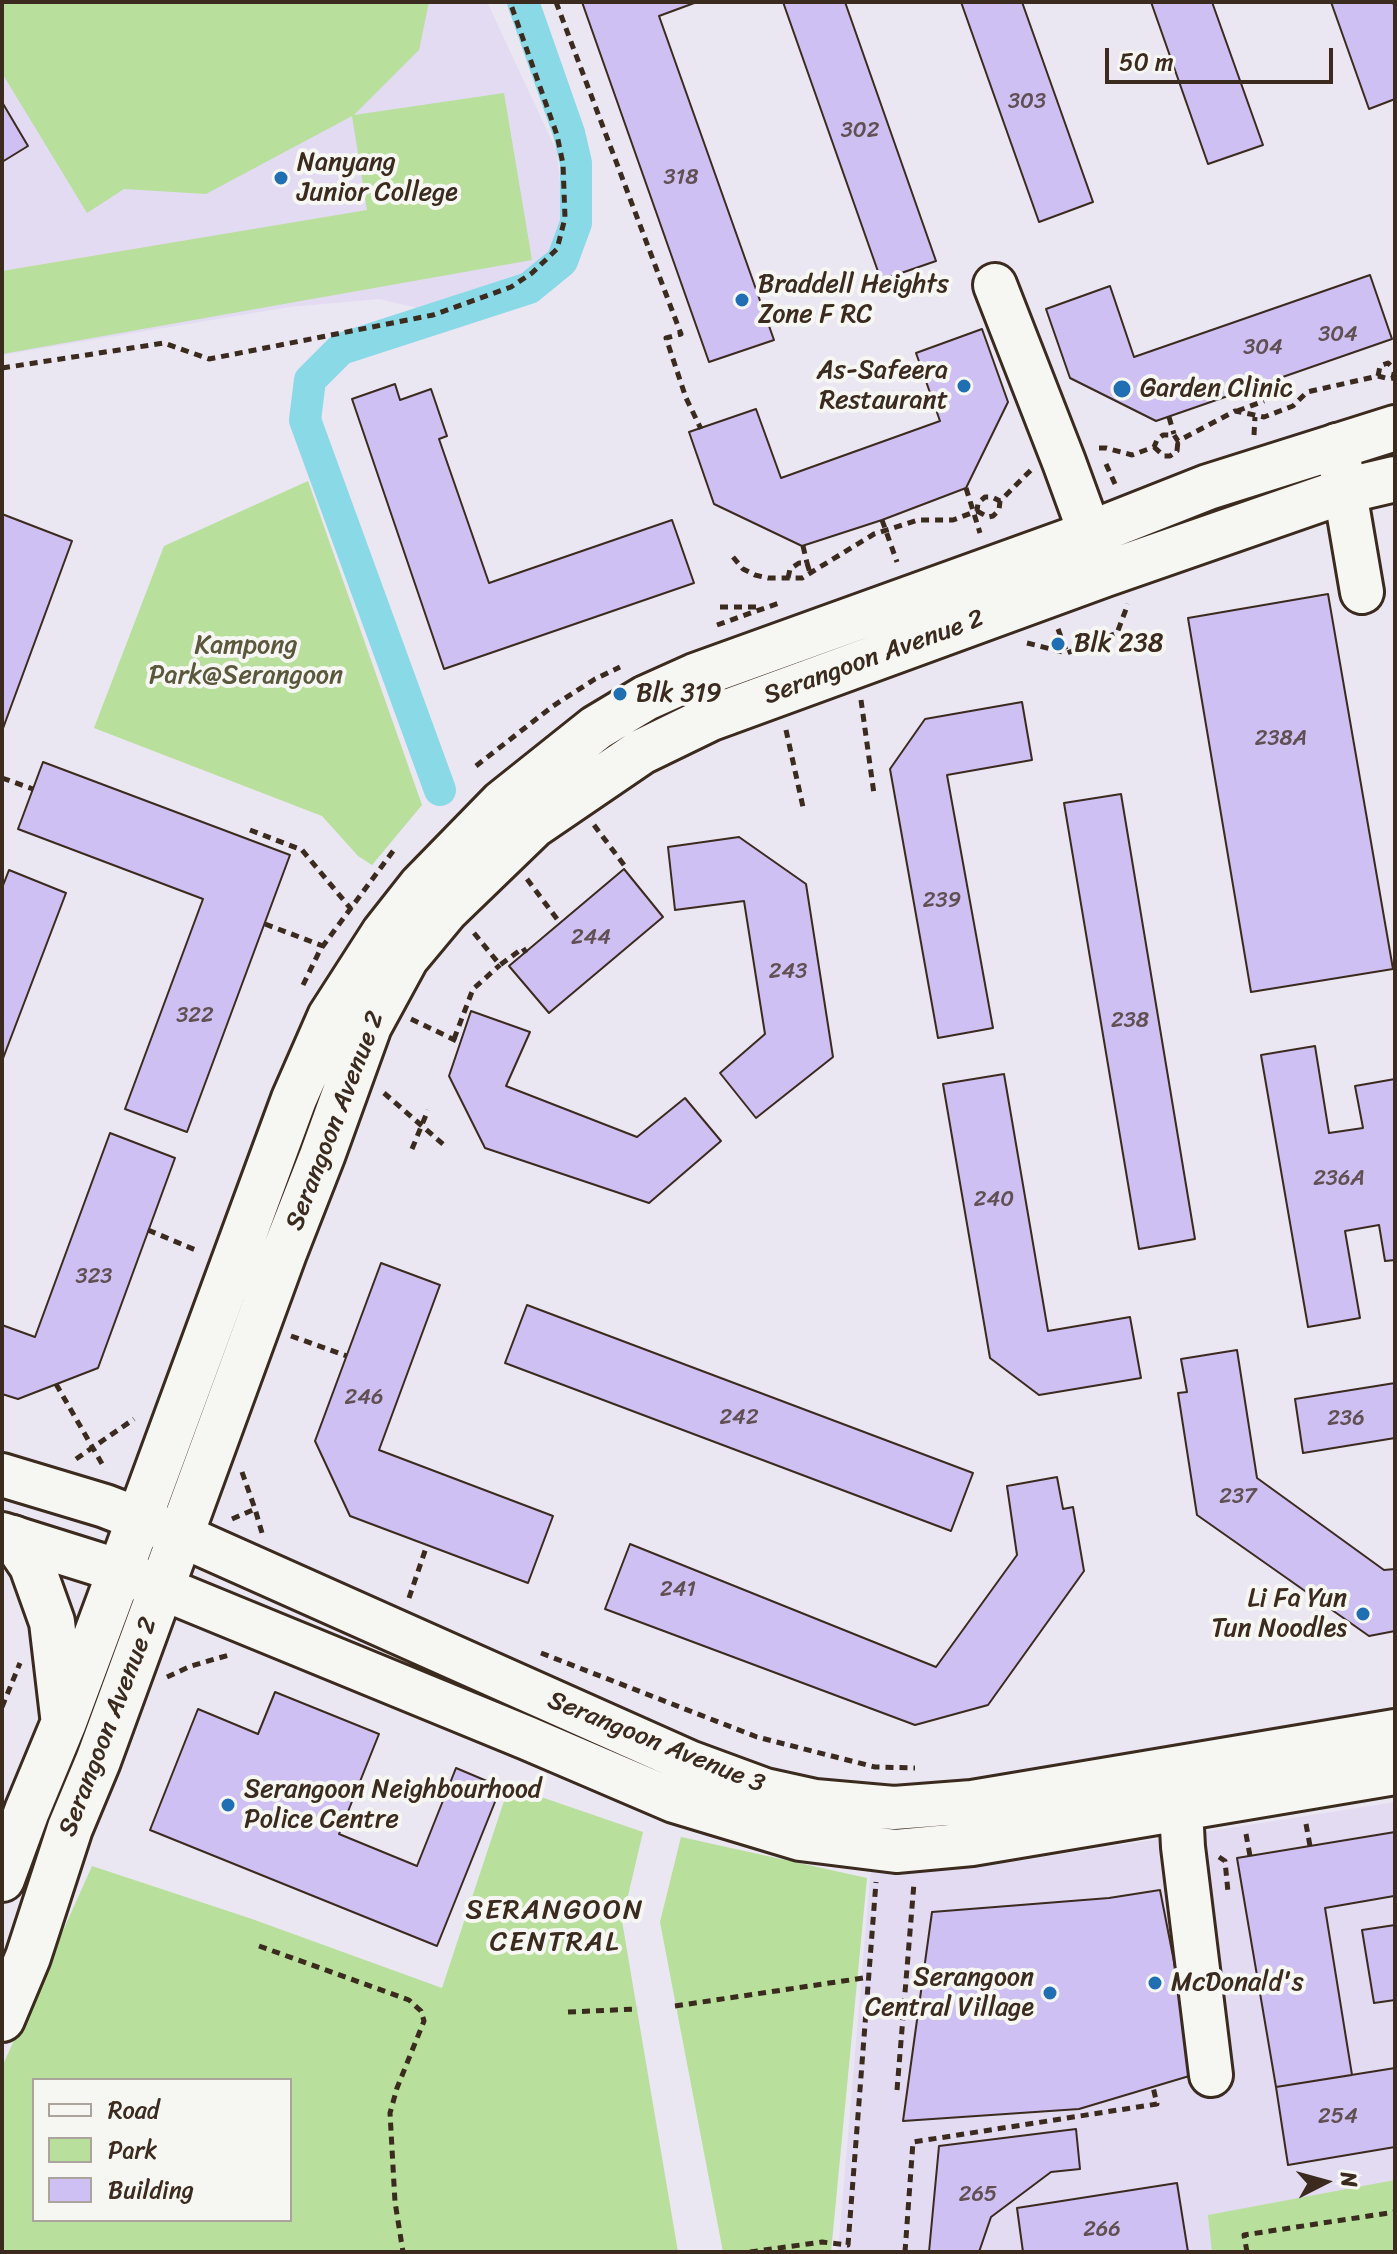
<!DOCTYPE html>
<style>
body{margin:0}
#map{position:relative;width:1397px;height:2254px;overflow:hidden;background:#eae6f2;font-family:Sriracha,sans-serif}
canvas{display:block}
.frame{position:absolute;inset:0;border:4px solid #3b2a1e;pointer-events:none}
.legend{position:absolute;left:32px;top:2078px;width:260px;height:144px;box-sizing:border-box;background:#f6f6f2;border:2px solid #aba49d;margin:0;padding:10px 14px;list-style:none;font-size:24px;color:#3b2a1e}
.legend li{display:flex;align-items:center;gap:16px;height:40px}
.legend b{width:40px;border:2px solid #aba49d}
.north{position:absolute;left:1285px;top:2142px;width:80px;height:80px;-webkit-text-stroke:6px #f6f6f2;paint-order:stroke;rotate:84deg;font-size:22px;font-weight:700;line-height:32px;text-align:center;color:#3b2a1e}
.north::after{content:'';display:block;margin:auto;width:28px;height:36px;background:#3b2a1e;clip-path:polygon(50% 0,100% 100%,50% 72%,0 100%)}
.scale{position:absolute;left:1105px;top:48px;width:228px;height:36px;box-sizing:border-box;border:4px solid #3b2a1e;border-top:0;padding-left:10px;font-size:24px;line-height:28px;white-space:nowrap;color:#3b2a1e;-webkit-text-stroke:6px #f6f6f2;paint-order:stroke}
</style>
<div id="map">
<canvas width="1397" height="2254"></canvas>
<div class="frame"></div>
<ul class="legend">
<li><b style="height:10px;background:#f6f6f2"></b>Road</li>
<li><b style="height:22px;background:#b8df9b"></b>Park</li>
<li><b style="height:22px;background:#cec0f2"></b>Building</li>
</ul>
<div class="north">N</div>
<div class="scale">50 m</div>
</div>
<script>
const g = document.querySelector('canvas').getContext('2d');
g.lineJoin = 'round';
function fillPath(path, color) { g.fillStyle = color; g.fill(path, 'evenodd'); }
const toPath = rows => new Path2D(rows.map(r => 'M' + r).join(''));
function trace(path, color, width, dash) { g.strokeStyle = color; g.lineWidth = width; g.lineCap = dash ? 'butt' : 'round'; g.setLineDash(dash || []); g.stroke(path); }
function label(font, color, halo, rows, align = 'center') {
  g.font = font + ' Sriracha,sans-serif'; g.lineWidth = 8; g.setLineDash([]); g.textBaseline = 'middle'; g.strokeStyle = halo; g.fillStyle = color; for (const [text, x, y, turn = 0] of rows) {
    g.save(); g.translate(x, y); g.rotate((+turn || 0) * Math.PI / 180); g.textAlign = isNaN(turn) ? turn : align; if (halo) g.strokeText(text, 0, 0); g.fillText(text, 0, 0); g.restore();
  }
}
const built = toPath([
 [2,2,487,2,557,152,562,203,561,227,554,245,531,267,506,284,430,311,379,299,289,307,2,355],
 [1395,1802,1395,2252,838,2252,871,1868,1013,1862]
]);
const green = toPath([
 [2,2,429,2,419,50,354,115,504,93,532,260,2,354,2,271,367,210,352,116,206,194,124,189,87,213,2,73],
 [308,481,422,805,372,865,358,856,322,816,94,728,164,546],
 [509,1786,643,1832,622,1921,678,2252,2,2252,2,2067,92,1866,252,1919,442,1988],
 [34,2080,290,2080,290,2220,34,2220],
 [681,1837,867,1878,831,2252,723,2252,660,1922],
 [1395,2180,1395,2252,1212,2252,1208,2215]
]);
const canal = toPath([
 [440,790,305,420,310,380,341,349,529,288,562,261,576,223,576,163,569,133,523,2]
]);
const building = toPath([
 [582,2,697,2,659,16,774,340,709,362,582,2],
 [783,2,845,2,936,261,881,280,783,2],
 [961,2,1022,2,1093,202,1039,222,961,2],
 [1151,2,1212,2,1263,145,1208,164,1151,2],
 [1331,2,1393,2,1395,9,1395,99,1369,109,1331,2],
 [2,102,28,146,2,162,2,102],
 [1370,275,1392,339,1156,421,1070,378,1046,309,1110,286,1134,357,1370,275],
 [982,329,1008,402,966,488,882,520,802,546,714,504,689,432,756,409,781,478,940,421,916,353,982,329],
 [395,384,400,400,431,389,447,436,439,439,489,583,672,520,694,583,444,669,352,399,395,384],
 [2,514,72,541,2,731,2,514],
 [1328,594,1393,969,1251,992,1188,618,1328,594],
 [1022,702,1032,760,947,775,993,1028,938,1038,890,769,925,719,1022,702],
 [43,762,290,855,187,1132,125,1109,203,899,18,829,43,762],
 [1121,794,1195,1239,1139,1249,1064,803,1121,794],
 [739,837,806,884,833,1057,756,1118,720,1073,765,1034,744,901,675,910,668,847,739,837],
 [624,869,663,917,549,1013,509,966,624,869],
 [9,870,66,893,2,1061,2,888,9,870],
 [471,1011,530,1032,506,1086,637,1137,685,1098,721,1141,649,1203,485,1148,449,1076,471,1011],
 [1315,1046,1329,1133,1363,1128,1355,1086,1395,1079,1395,1260,1385,1261,1379,1225,1345,1231,1360,1318,1308,1327,1261,1055,1315,1046],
 [1004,1074,1048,1331,1130,1317,1141,1378,1039,1395,990,1358,943,1084,1004,1074],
 [110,1133,175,1158,98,1368,18,1399,2,1394,2,1325,35,1337,110,1133],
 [381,1263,440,1285,379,1450,553,1516,528,1583,350,1516,315,1441,381,1263],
 [527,1305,973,1473,951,1531,505,1363,527,1305],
 [1237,1350,1257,1478,1384,1570,1395,1569,1395,1631,1369,1636,1197,1515,1178,1393,1187,1392,1181,1359,1237,1350],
 [1395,1383,1395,1438,1303,1453,1295,1399,1395,1383],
 [1057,1477,1063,1509,1073,1507,1084,1571,988,1705,915,1725,605,1609,630,1544,936,1667,1017,1555,1007,1486,1057,1477],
 [275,1692,379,1734,339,1834,417,1866,456,1768,501,1787,437,1946,150,1830,198,1709,258,1734,275,1692],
 [1395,1832,1395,1900,1394,1896,1325,1908,1352,2075,1276,2087,1237,1858,1395,1832],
 [1160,1890,1196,2074,1079,2109,903,2121,932,1912,1109,1898,1160,1890],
 [1395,1925,1395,2000,1374,2003,1362,1930,1395,1925],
 [1395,2068,1395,2147,1288,2165,1276,2087,1395,2068],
 [1076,2129,1080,2169,1051,2172,991,2217,979,2252,929,2252,939,2146,1076,2129],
 [1177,2183,1188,2252,1023,2252,1017,2208,1177,2183]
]);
const path = toPath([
 [556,2,681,334,666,338,686,398,701,429],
 [2,368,164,343,209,359,433,315,511,287,532,273,557,249,565,218,563,164,557,135,510,2],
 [1378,376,1380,366,1385,364,1388,363,1394,369],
 [1237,411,1264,401],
 [1169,417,1174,434],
 [1254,435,1255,417],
 [1154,447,1164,456,1170,456,1177,451,1178,441],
 [1099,448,1106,448,1132,455,1154,447,1157,440,1163,435,1174,435,1178,441,1235,411,1264,417,1293,406,1307,392,1378,376,1389,379,1393,378,1395,369],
 [1106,464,1115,484],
 [966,488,980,533],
 [977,511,988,517,993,516,999,510,1000,501],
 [882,520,897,562],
 [803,546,807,563],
 [733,557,743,569,755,575,768,578,802,578,874,534,918,520,953,520,977,511,978,503,985,497,992,497,1000,501,1031,470],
 [788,578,790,569,799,563,807,563,810,573],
 [720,607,762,607],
 [717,625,779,603],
 [1058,629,1067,653],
 [1027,643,1067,653,1117,633,1128,604],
 [861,700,874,794],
 [786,730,803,807],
 [476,766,553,706,595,679,620,667],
 [2,778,33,789],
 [594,825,627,869],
 [250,830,302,850,351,909],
 [527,879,560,923],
 [265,924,323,946],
 [474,933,500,965,523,948,526,953],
 [303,985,320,950,396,847],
 [411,1019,461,1043],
 [454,1039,473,989,500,965],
 [384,1093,444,1145],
 [412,1149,428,1110],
 [148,1230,198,1251],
 [291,1336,347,1356],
 [56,1384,105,1469],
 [76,1459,134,1419],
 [242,1472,255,1509],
 [232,1519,255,1509,262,1533],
 [409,1598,427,1545],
 [541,1653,757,1737,875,1767,915,1768],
 [167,1677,191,1666,229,1655],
 [2,1707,20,1663],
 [1306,1824,1310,1846],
 [1246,1834,1250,1856],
 [1219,1857,1225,1861,1228,1892],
 [259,1946,409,2000,421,2011,424,2021,397,2088,390,2113,395,2202,403,2252],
 [675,2006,870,1977],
 [568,2012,638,2009],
 [897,2090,914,1883],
 [750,2252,822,2242,848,2245,876,1882],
 [905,2252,913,2142,1157,2104,1153,2087],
 [1247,2252,1244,2235,1395,2212]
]);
const minor = toPath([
 [995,285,1064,462,1102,566],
 [1337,445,1362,592],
 [2,1475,105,1506,180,1535,689,1762,765,1790,815,1801,894,1808,972,1802,1395,1731],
 [2,1534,120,1571,527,1738,674,1801,800,1839,896,1851,972,1844,1395,1773],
 [1181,1808,1183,1847,1211,2075]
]);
const major = toPath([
 [13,1538,32,1566,52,1622,63,1716],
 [2,1879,27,1811,64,1722,109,1601,294,1099,330,1017,384,933,421,886,502,803,596,728,646,698,695,676,1089,534,1208,487,1395,428],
 [2,2019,28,1957,70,1828,98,1761,284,1253,322,1156,369,1026,406,958,446,910,534,825,641,752,711,718,1105,574,1344,491,1395,479]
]);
const markers = [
 [281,178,8,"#1f6fb2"],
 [742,300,8,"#1f6fb2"],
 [964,386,8,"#1f6fb2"],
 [1122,389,10,"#1f6fb2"],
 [1058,644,8,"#1f6fb2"],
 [620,694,8,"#1f6fb2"],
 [1363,1614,8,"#1f6fb2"],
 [228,1805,8,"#1f6fb2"],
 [1155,1983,8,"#1f6fb2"],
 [1050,1993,8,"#1f6fb2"]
];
const numberNames = [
 ["303",1027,102],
 ["302",860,131],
 ["318",681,178],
 ["304",1338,335],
 ["304",1263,348],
 ["238A",1281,739],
 ["239",942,901],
 ["244",591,938],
 ["243",788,972],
 ["322",195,1016],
 ["238",1130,1021],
 ["236A",1339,1179],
 ["240",994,1200],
 ["323",94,1277],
 ["246",364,1398],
 ["242",739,1418],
 ["236",1346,1419],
 ["237",1238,1497],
 ["241",678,1590],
 ["254",1338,2117],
 ["265",978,2195],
 ["266",1102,2230]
];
const poiNames = [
 ["Nanyang",297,163],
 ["Junior College",297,193],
 ["Braddell Heights",758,285],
 ["Zone F RC",758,315],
 ["As-Safeera",948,371,"right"],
 ["Restaurant",948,401,"right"],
 ["Garden Clinic",1140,389],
 ["Blk 238",1074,644],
 ["Blk 319",636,694],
 ["Li Fa Yun",1347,1599,"right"],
 ["Tun Noodles",1347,1629,"right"],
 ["Serangoon Neighbourhood",244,1790],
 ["Police Centre",244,1820],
 ["Serangoon",1034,1978,"right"],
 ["Central Village",1034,2008,"right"],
 ["McDonald's",1171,1983]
];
const parkNames = [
 ["Kampong",246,646],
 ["Park@Serangoon",246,676]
];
const streetNames = [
 ["Serangoon Avenue 2",874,658,-20],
 ["Serangoon Avenue 2",336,1121,-69],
 ["Serangoon Avenue 2",109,1727,-69],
 ["Serangoon Avenue 3",656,1743,22]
];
const neighbourhoodNames = [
 ["SERANGOON",555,1911],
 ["CENTRAL",555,1943]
];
fillPath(built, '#e2dbf2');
fillPath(green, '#b8df9b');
trace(canal, '#89d9e6', 32);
fillPath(building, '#cec0f2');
trace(building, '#3b2a1e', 2);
trace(minor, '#3b2a1e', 48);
trace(major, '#3b2a1e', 50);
trace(path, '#3b2a1e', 5, [8, 6]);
trace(minor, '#f6f6f2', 42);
trace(major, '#f6f6f2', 44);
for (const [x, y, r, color] of markers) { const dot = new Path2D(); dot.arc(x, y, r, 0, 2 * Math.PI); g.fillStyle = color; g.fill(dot); trace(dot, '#f6f6f2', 3); }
label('22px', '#605053', null, numberNames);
label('26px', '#3b2a1e', '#f6f6f2', poiNames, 'left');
label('26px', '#5a573d', '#f6f6f2', parkNames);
label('26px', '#3b2a1e', '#f6f6f2', streetNames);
g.letterSpacing = '2px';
label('28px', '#3b2a1e', '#f6f6f2', neighbourhoodNames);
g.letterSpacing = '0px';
</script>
